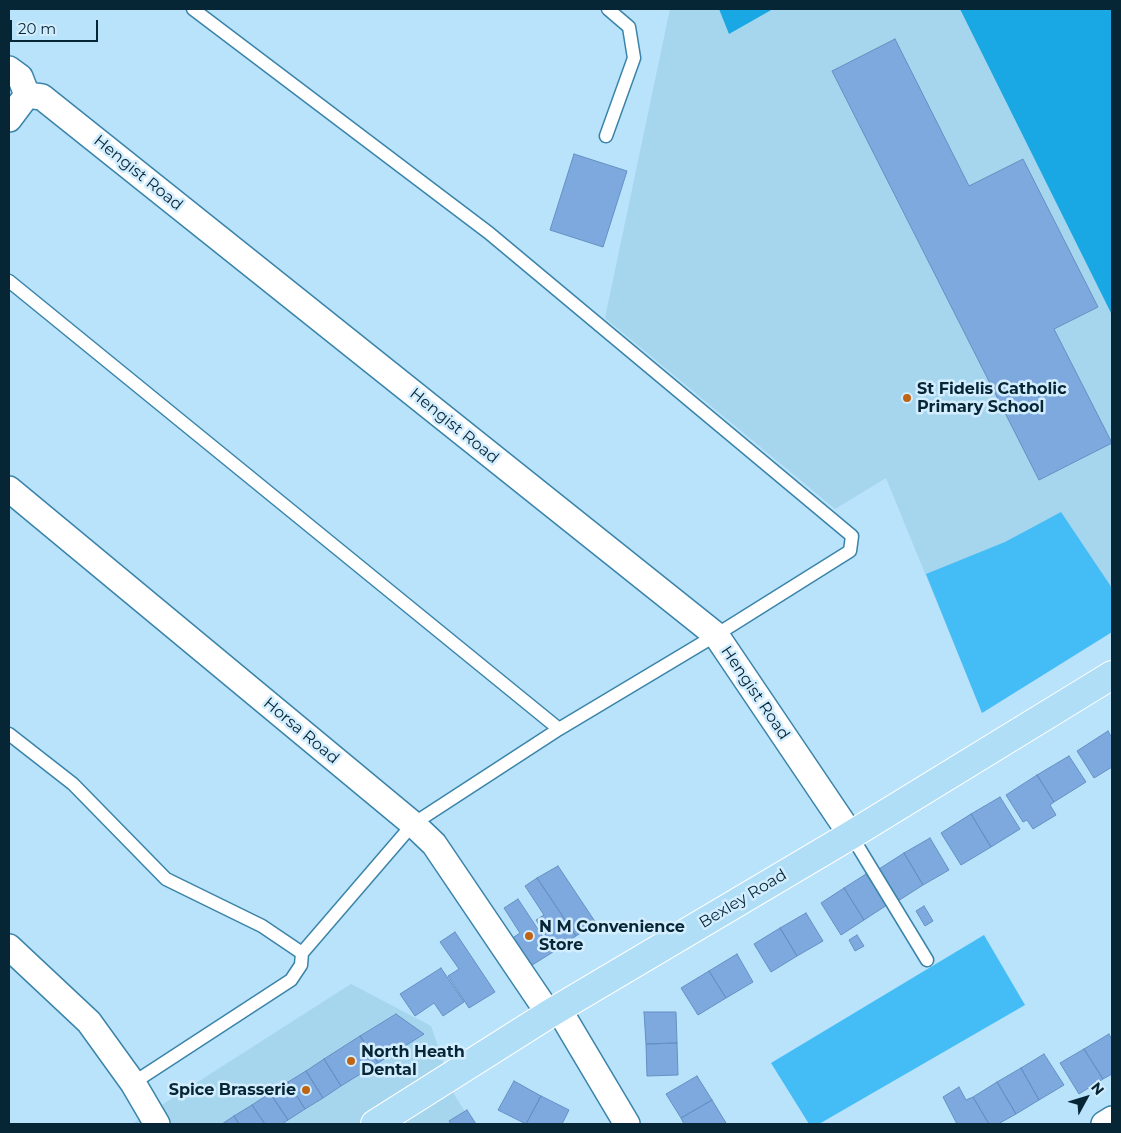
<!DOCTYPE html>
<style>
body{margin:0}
#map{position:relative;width:1121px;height:1133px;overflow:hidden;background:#b9e2fb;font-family:Montserrat,sans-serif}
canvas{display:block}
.frame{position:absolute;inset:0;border:10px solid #062535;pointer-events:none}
.north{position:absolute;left:1061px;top:1073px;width:50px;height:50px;-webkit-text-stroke:4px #d2edfe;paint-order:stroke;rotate:51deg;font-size:14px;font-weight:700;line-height:20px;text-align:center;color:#062535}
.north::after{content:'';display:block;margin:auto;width:18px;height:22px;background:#062535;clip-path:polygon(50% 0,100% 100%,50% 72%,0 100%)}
.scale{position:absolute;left:10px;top:20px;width:88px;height:22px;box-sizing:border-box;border:2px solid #062535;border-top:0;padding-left:6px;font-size:15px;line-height:18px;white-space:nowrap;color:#062535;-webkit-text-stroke:4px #d2edfe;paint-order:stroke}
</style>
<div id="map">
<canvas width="1121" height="1133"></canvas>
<div class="frame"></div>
<div class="north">N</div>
<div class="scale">20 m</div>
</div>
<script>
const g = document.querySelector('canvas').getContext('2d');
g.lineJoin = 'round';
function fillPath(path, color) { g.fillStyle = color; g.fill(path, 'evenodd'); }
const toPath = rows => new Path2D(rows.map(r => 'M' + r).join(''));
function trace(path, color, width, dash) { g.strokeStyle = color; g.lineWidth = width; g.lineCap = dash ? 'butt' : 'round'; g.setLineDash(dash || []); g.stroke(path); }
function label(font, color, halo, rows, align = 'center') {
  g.font = font + ' Montserrat,sans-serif'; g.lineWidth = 5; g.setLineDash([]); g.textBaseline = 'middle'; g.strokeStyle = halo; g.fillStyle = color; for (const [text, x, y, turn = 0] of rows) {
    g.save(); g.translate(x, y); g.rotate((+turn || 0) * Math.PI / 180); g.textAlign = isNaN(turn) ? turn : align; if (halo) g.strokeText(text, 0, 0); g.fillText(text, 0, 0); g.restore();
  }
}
const built = toPath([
 [670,9,970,9,1112,315,1112,632,982,713,886,478,835,509,605,318],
 [351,984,431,1026,455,1096,473,1124,132,1124]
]);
const green = toPath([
 [1061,512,1112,588,1112,632,982,713,926,574,1005,542],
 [984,935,1025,1005,819,1124,809,1124,771,1063]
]);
const forest = toPath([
 [719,9,773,9,729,34],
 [960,9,1112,9,1112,315]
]);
const building = toPath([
 [895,39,969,186,1023,159,1098,307,1054,329,1112,443,1039,480,832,71,895,39],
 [574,154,627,171,603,247,550,230,574,154],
 [1108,731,1112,738,1112,767,1094,778,1077,751,1108,731],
 [1069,756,1086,782,1054,802,1037,775,1069,756],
 [1037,775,1054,802,1050,805,1056,815,1033,829,1027,820,1023,822,1006,795,1037,775],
 [1000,797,1020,829,991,847,971,814,1000,797],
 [971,814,991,847,961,865,941,833,971,814],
 [930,838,949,870,923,885,904,853,930,838],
 [904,853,923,885,898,901,879,869,904,853],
 [558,866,596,923,576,936,537,878,558,866],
 [866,874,887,905,864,920,844,888,866,874],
 [537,878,576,936,555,950,536,920,544,915,525,886,537,878],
 [844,888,864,920,841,935,821,903,844,888],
 [518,899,553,952,529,967,511,939,520,933,504,908,518,899],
 [924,906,933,921,925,926,916,911,924,906],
 [806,913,823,941,797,956,780,928,806,913],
 [780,928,797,956,771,972,754,944,780,928],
 [455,932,495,992,469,1008,448,976,459,969,440,942,455,932],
 [857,935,864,946,855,951,849,940,857,935],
 [737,954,753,982,726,998,709,971,737,954],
 [441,968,464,1002,443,1016,434,1003,415,1016,400,994,441,968],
 [709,971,726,998,698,1015,681,988,709,971],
 [644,1012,676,1012,677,1043,646,1044,644,1012],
 [396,1014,424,1034,378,1063,360,1036,396,1014],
 [1109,1034,1112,1040,1112,1074,1103,1079,1084,1049,1109,1034],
 [360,1036,378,1063,341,1086,324,1059,360,1036],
 [677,1043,678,1075,647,1076,646,1044,677,1043],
 [1084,1049,1103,1079,1079,1094,1060,1063,1084,1049],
 [1044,1054,1064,1085,1039,1100,1021,1068,1044,1054],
 [324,1059,341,1086,323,1098,306,1071,324,1059],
 [1021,1068,1039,1100,1016,1114,997,1082,1021,1068],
 [306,1071,323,1098,305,1109,288,1082,306,1071],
 [697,1076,712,1100,681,1118,666,1094,697,1076],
 [514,1081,541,1096,526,1124,498,1110,514,1081],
 [288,1082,305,1109,288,1120,270,1093,288,1082],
 [997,1082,1016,1114,998,1124,989,1124,973,1097,997,1082],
 [959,1087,966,1100,973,1097,989,1124,957,1124,943,1097,959,1087],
 [270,1093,288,1120,282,1124,265,1124,252,1105,270,1093],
 [541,1096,569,1110,562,1124,526,1124,541,1096],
 [712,1100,726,1123,723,1124,684,1124,681,1118,712,1100],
 [252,1105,265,1124,239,1124,234,1116,252,1105],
 [467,1110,476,1124,451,1124,449,1121,467,1110],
 [234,1116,239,1124,222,1124,234,1116]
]);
const service = toPath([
 [606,136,634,58,629,27,608,9],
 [9,281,559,729],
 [9,734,73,784,166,879,262,926,302,953],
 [851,835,927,960],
 [133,1083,291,980,301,965,302,953,413,824,559,729,716,635,850,551,852,536,489,233,193,9]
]);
const minor = toPath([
 [9,69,20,77,27,95],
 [27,95,42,97,716,635,851,835],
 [9,119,27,95],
 [9,489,413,824,434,844,549,1014],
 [9,947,89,1022,133,1083,157,1124],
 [558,1008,627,1124],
 [1104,1124,1112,1119]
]);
const primary = toPath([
 [375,1124,549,1014,851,835,1112,675]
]);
const markers = [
 [907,398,5,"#c06414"],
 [529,936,5,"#c06414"],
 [351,1061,5,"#c06414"],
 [306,1090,5,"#c06414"]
];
const streetNames = [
 ["Hengist Road",138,173,39],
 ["Hengist Road",454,426,39],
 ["Hengist Road",755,693,56],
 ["Horsa Road",301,731,40],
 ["Bexley Road",743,899,-31]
];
const poiNames = [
 ["St Fidelis Catholic",917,389],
 ["Primary School",917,407],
 ["N M Convenience",539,927],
 ["Store",539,945],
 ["North Heath",361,1052],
 ["Dental",361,1070],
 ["Spice Brasserie",296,1090,"right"]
];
fillPath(built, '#a6d5ee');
fillPath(green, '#44bdf6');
fillPath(forest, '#19a8e3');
fillPath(building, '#7da9de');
trace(building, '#6490c3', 1);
trace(service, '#3b84a9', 15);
trace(minor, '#3b84a9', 28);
trace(primary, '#fff', 30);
trace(service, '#fff', 12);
trace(minor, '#fff', 25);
trace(primary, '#b0def7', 28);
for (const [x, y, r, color] of markers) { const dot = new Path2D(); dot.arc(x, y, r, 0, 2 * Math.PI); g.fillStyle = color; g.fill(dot); trace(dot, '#d2edfe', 2); }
label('16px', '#062535', '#d2edfe', streetNames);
label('bold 16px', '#062535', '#d2edfe', poiNames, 'left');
</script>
